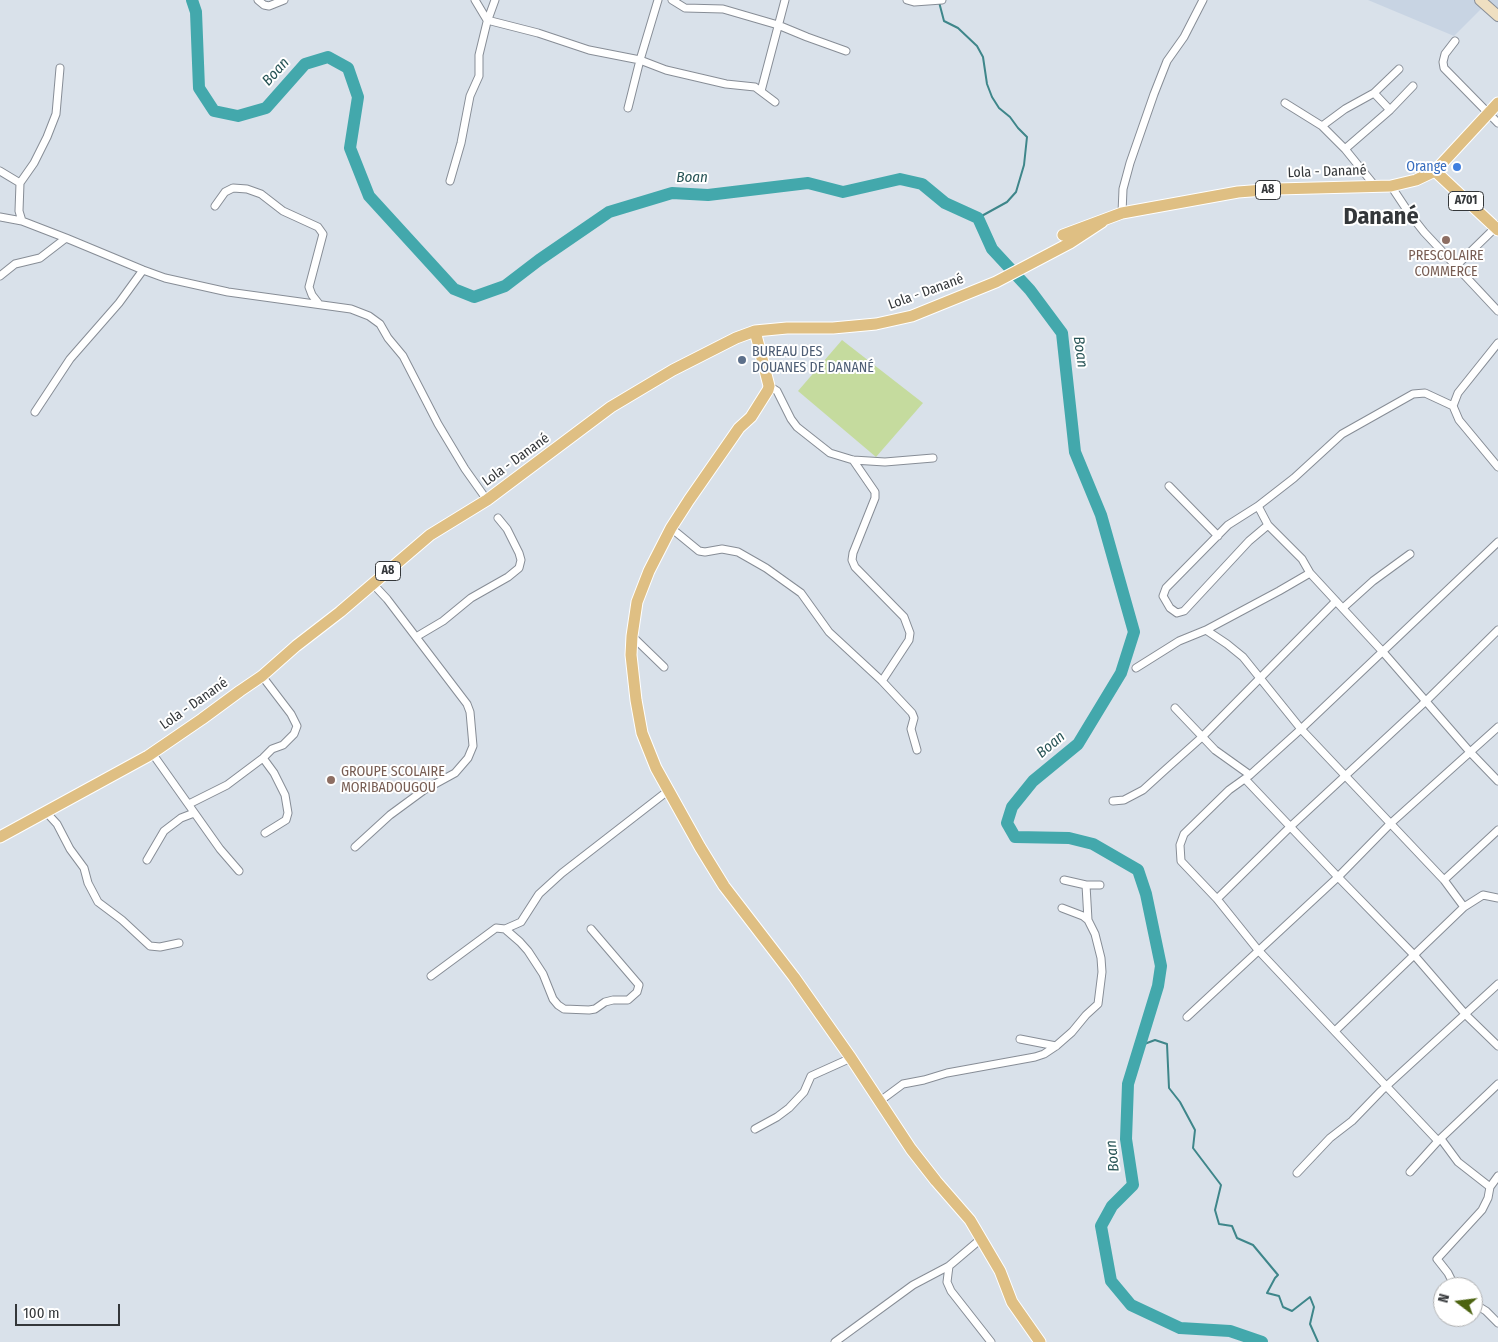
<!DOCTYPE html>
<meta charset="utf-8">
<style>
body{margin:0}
#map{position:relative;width:1498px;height:1342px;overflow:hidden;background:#d9e1ea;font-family:"Fira Sans Condensed",sans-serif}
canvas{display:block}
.north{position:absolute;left:1433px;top:1277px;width:50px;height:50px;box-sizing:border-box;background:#fff;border:1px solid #aeafb0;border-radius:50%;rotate:285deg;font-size:14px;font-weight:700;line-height:20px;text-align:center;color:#34373a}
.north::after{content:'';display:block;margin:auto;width:18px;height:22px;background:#4c6310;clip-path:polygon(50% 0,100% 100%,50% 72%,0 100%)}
.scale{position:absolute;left:15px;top:1304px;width:105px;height:22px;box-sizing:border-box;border:2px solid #34373a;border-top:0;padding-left:6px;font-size:15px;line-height:18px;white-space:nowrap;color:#34373a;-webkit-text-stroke:4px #fff;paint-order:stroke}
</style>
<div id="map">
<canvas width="1498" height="1342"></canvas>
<div class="north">N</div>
<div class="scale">100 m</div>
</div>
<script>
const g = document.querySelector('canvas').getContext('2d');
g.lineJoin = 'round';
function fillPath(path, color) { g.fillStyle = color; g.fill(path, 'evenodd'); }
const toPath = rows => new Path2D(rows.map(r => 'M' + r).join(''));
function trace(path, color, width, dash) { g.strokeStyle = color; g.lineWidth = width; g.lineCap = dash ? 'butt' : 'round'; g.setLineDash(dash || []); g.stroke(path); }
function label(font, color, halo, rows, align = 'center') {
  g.font = font + ' "Fira Sans Condensed",sans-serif'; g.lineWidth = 4; g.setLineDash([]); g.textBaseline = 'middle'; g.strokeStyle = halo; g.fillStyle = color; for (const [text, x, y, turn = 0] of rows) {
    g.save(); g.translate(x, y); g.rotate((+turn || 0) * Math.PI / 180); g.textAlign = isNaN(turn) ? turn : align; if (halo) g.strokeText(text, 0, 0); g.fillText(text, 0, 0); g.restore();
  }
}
const built = toPath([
 [1368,0,1498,0,1498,23,1482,8,1454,36]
]);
const green = toPath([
 [842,340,923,403,876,457,798,391]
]);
const stream = toPath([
 [939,2,944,21,958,28,977,46,983,57,987,84,992,97,999,108,1010,117,1018,128,1027,137,1024,165,1016,192,1007,202,978,218],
 [1139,1046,1155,1040,1167,1044,1169,1088,1180,1102,1195,1130,1193,1148,1221,1185,1215,1210,1219,1224,1232,1226,1237,1238,1253,1245,1278,1275,1275,1278,1267,1293,1279,1296,1283,1307,1292,1311,1310,1297,1314,1307,1310,1324,1318,1342]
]);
const river = toPath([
 [192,0,196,12,199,88,214,111,238,116,266,108,305,64,328,57,348,68,358,97,350,148,369,196,454,289,474,297,505,286,539,260,609,212,672,193,708,195,808,183,843,192,900,179,922,184,945,203,978,218,992,249,1030,290,1062,333,1075,452,1101,515,1134,632,1121,673,1078,744,1033,781,1012,807,1007,823,1015,837,1069,838,1093,844,1138,870,1146,894,1161,966,1158,986,1128,1084,1126,1139,1133,1185,1112,1206,1101,1226,1111,1281,1131,1305,1180,1328,1230,1331,1262,1342]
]);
const street = toPath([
 [258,0,264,5,269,6,284,0],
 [475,0,487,20,538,33,589,50,640,60,666,70,726,84,755,87,775,102],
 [672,0,685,8,723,9,778,25,807,37,846,51],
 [907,0,914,2,942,0],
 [1455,41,1445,54,1443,62,1444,68,1498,123],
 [761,91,785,0],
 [1285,103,1322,126,1345,149],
 [628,108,640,60,658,0],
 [1390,110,1374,93,1399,69],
 [1322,126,1345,109,1374,93],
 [0,171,20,183],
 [450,181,461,143,470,96,479,76,479,55,487,22,495,0],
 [1375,186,1345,149,1390,110,1413,86],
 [1391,186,1409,213,1424,232,1498,311],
 [215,206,225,192,233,188,247,189,261,194,283,211,318,227,323,234,309,287,312,295,319,304],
 [1122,213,1123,189,1130,163,1154,94,1167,61,1184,37,1203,0],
 [0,217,22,221,66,238],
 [22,221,19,211,20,183,34,163,47,137,56,114,60,68],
 [1455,267,1498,225],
 [0,276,15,264,40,258,66,238,143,270,165,278,228,292,351,309,369,316,380,324,388,338,403,356,438,424,465,469,487,500],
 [1498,343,1458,393,1453,406,1459,420,1498,467],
 [769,386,777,391,791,419,797,427,830,453,853,460,885,462,933,458],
 [1453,406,1425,393,1413,394,1342,434,1294,478,1258,506,1268,525,1302,559,1310,573,1383,652,1470,752,1498,781],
 [35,412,70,359,119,303,143,270],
 [853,460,875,492,875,498,853,553,852,560,855,567,904,617,910,633,909,640,882,681],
 [1169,486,1218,536],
 [1258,506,1228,525,1166,588,1163,596,1170,608,1177,613,1184,611,1249,541,1268,525],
 [671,528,699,551,705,552,722,549,738,552,766,568,801,593,829,632,882,681,912,713,914,718,911,729,917,750],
 [1343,608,1373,581,1410,554],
 [1206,630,1279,591,1310,573],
 [632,636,664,667],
 [416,637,443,621,471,598,508,577,519,568,521,560,519,553,507,529,498,518],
 [1136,668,1179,641,1206,630,1227,644,1243,657,1301,729,1444,880,1464,907],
 [1175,708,1215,750,1250,775],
 [152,753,220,849,239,871],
 [263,758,274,773,285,795,288,813,286,820,265,833],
 [1245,779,1338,877,1415,956,1466,1015,1498,1046],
 [1113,801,1124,800,1143,790,1165,770,1202,737,1336,601],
 [189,804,227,785,263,758,272,749,283,745,294,734,297,726,291,714,262,676],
 [46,812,57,824,70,849,84,868,88,883,98,902,122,920,150,946,160,947,179,943],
 [355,847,390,815,424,790,455,773,468,758,473,746,470,712,467,704,387,599,373,584],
 [147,860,164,831,181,818,194,813],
 [1064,880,1086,885,1100,885],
 [1444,880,1498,830],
 [1086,885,1088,920],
 [1217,899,1290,827,1426,701,1498,630],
 [505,929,520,942,528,951,543,974,553,999,558,1005,564,1009,589,1010,595,1009,605,1002,613,1000,628,1000,637,992,639,985,591,929],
 [431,976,496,928,505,929,521,922,539,894,562,873,669,790],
 [1187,1017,1338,877,1390,824,1498,727],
 [1335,1031,1464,907,1483,895,1498,898],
 [1020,1039,1056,1046],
 [880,1101,903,1084,924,1080,947,1073,1035,1057,1044,1054,1056,1046,1072,1032,1086,1015,1098,1004,1102,972,1101,958,1095,934,1088,920,1083,916,1062,908],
 [755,1129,777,1117,789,1108,804,1092,811,1076,851,1058],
 [1441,1139,1458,1162,1490,1187],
 [1438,1141,1258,950,1217,899,1181,861,1180,845,1184,834,1229,790,1250,775,1301,729,1498,542],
 [1410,1172,1438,1141,1498,1084],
 [1297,1173,1330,1138,1352,1121,1381,1091,1498,984],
 [949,1266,947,1282,951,1291,991,1342],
 [1455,1287,1448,1273,1437,1259,1482,1210,1488,1198,1490,1187,1498,1176],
 [1473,1303,1486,1311,1498,1323],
 [835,1342,913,1285,949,1266,982,1238]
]);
const secondary = toPath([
 [1480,0,1498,16]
]);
const primary = toPath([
 [1435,171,1498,230],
 [1063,235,1122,213,1238,192,1277,189,1391,186,1416,180,1435,171,1498,103],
 [755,331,769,386,768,390,751,417,739,428,689,500,671,528,649,571,637,602,632,636,631,655,636,700,642,733,656,768,700,847,724,886,794,977,851,1058,911,1149,936,1181,970,1220,1000,1271,1012,1302,1040,1342],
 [0,837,148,756,202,719,240,691,262,676,296,646,340,612,430,535,487,500,611,407,673,370,736,338,755,331,787,328,833,328,876,324,912,316,996,282,1070,243,1102,222]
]);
const markers = [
 [1457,167,5,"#3f7fe0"],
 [1446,240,5,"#8d6e63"],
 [742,360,5,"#5c6f8a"],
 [331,780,5,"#8d6e63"]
];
const shields = [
 [1268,190,25],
 [1466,201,35],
 [388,571,25]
];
const shieldNames = [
 ["A8",1268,190],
 ["A701",1466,201],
 ["A8",388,571]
];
const shopNames = [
 ["Orange",1447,167]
];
const streetNames = [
 ["Lola - Danané",1327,172,-2],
 ["Lola - Danané",926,292,-20],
 ["Lola - Danané",516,460,-36],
 ["Lola - Danané",194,704,-35]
];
const educationNames = [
 ["PRESCOLAIRE",1446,256],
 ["COMMERCE",1446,272],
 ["GROUPE SCOLAIRE",341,772,"left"],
 ["MORIBADOUGOU",341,788,"left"]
];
const serviceNames = [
 ["BUREAU DES",752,352],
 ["DOUANES DE DANANÉ",752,368]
];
const waterNames = [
 ["Boan",276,72,-48],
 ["Boan",692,178],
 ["Boan",1080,352,82],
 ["Boan",1051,745,-40],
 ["Boan",1113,1156,-96]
];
const townNames = [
 ["Danané",1381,217]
];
fillPath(built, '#c8d4e3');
fillPath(green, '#c5db9e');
trace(stream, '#3e868a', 2);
trace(river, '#43a8ac', 12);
trace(street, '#878d96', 9);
trace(secondary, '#878d96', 12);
trace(primary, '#fff', 13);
trace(street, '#fff', 7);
trace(secondary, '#efdfc1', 10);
trace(primary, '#dfbf83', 11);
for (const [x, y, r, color] of markers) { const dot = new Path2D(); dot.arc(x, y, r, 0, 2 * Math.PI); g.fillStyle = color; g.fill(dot); trace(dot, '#fff', 2); }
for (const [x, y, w] of shields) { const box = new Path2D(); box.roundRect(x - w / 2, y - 9.5, w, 19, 4); g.fillStyle = '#fff'; g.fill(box); trace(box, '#34373a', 1); }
label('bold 12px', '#34373a', null, shieldNames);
label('14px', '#366cbe', '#fff', shopNames, 'right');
label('14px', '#34373a', '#fff', streetNames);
label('14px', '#785e54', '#fff', educationNames);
label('14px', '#4e5e75', '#fff', serviceNames, 'left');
label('italic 15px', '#285456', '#fff', waterNames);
label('bold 24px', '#34373a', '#fff', townNames);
</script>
